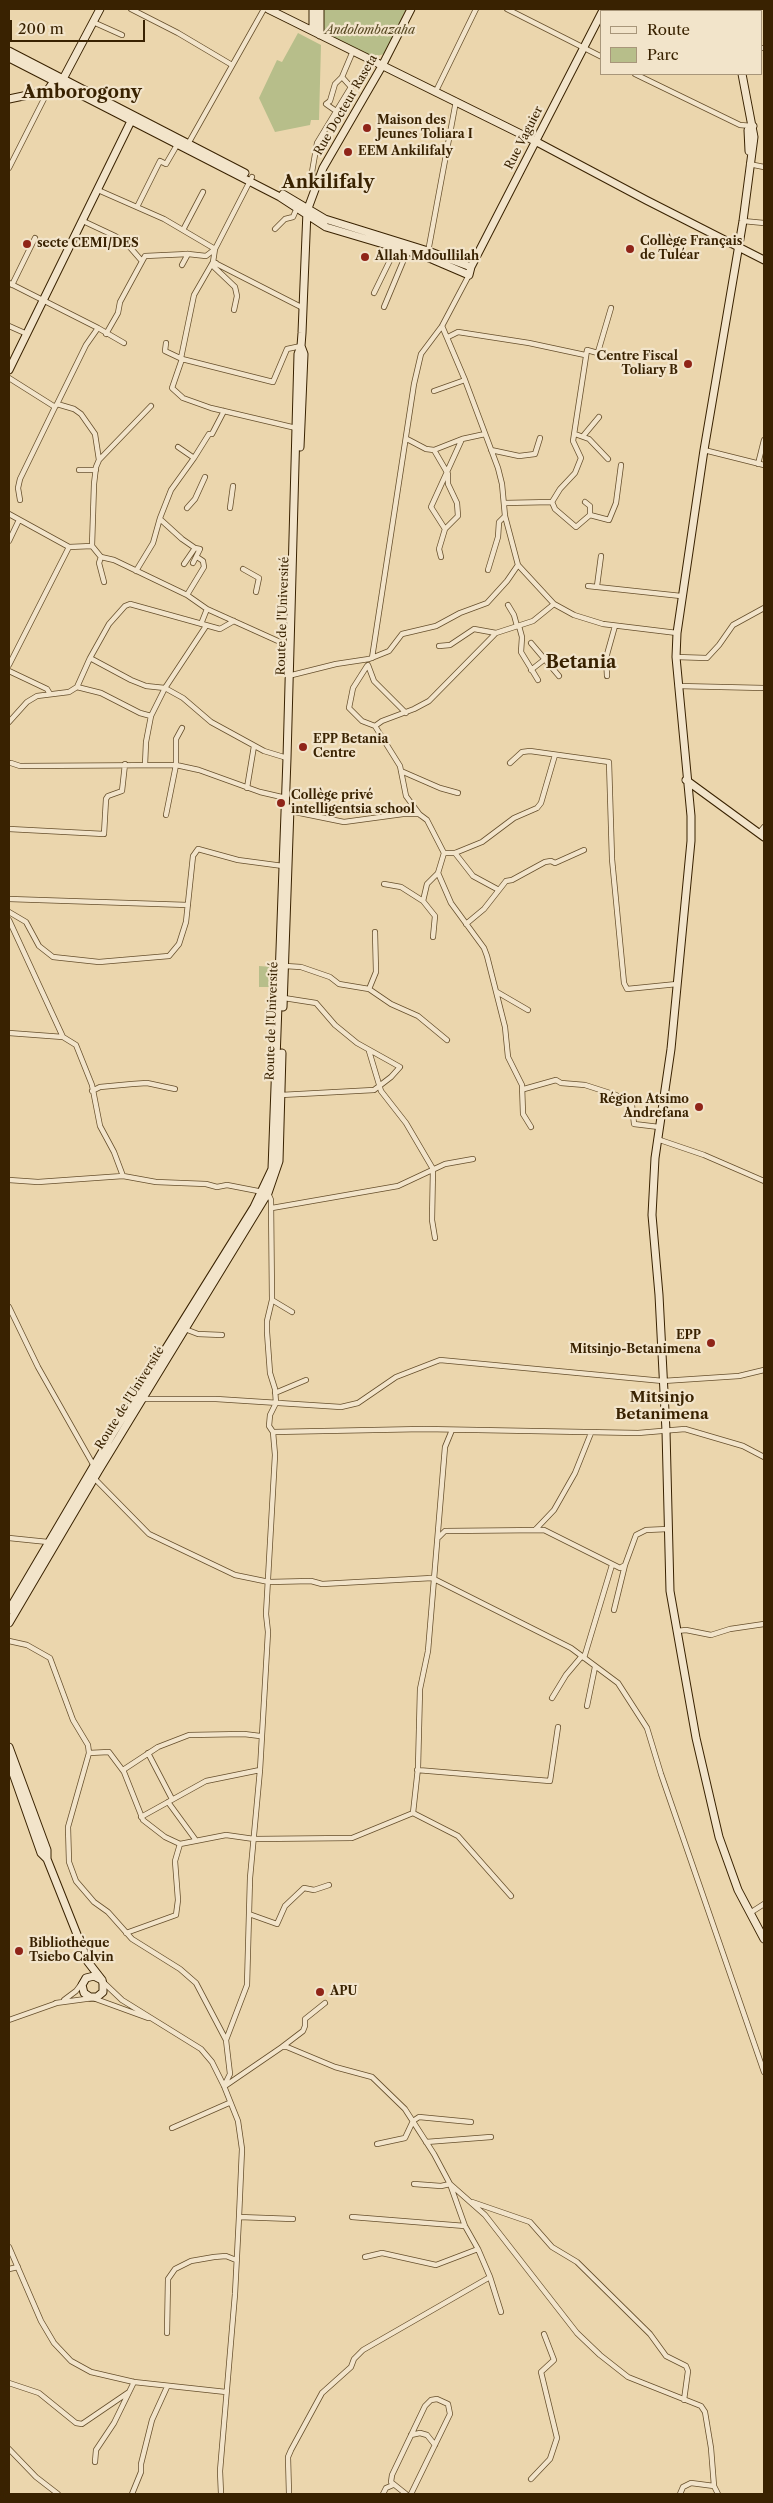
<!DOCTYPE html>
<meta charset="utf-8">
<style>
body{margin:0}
#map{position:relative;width:773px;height:2503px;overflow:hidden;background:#ebd6ad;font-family:"Libre Caslon Text",serif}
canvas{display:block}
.frame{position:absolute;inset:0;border:10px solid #392201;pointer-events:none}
.legend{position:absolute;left:600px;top:10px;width:162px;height:65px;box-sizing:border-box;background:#f2e4ca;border:1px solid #a8967a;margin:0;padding:6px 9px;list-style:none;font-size:15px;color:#392201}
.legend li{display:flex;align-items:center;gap:10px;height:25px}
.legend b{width:25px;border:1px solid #a8967a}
.scale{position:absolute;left:10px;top:20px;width:135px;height:22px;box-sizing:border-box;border:2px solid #392201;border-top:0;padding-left:6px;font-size:15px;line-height:18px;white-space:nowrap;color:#392201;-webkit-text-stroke:4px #f2e4ca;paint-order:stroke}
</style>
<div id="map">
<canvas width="773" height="2503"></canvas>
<div class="frame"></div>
<ul class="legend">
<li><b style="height:6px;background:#f2e4ca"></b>Route</li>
<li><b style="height:14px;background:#b7be8a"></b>Parc</li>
</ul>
<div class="scale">200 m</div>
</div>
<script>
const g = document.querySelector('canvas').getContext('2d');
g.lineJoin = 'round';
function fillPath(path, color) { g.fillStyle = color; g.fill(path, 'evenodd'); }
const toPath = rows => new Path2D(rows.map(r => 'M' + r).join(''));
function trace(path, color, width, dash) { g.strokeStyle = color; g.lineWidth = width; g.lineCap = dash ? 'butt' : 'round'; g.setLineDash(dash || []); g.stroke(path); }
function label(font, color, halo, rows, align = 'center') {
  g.font = font + ' "Libre Caslon Text",serif'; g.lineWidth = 4.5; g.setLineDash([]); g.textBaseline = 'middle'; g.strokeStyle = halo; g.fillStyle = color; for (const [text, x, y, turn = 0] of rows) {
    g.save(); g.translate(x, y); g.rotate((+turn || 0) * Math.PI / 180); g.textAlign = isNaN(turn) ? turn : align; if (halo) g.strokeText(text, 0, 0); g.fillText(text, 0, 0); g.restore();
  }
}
const green = toPath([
 [321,9,406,9,384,54,373,57,321,31],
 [298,33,321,45,319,120,311,120,310,125,275,132,259,98,277,60,282,62],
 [259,966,272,967,271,987,259,987]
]);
const street = toPath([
 [131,9,178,33,232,65],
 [507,9,602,57],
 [670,11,672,9],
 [93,22,122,35],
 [762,48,764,48],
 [635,74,740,125,752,126],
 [436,91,476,9],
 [336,111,326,104,330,101,335,84,342,77,353,51],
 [188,144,264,9],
 [749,164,764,167],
 [9,168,48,91],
 [314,187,312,172,317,143,351,87,342,77],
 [98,190,164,219,215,249],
 [137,207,160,161,166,164,177,145],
 [83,221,115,236,128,245,141,260],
 [743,221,764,223],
 [275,229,285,219,293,217,297,208],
 [183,230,203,192],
 [428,252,456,101],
 [213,262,303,308],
 [216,263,214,267,235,287,237,296,234,310],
 [182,265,188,254],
 [9,283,98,328,124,343],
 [12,285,35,238],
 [374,293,396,248],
 [384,307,407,252],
 [9,326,27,334],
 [442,326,465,380,498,468,502,484,505,516,518,565,554,604,574,615,603,624,677,633],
 [106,334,118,313,120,302,145,256,188,254,206,256,215,249],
 [448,337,458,332,529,343,585,355],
 [166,343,165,351,182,359,273,382,287,349,301,346],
 [598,352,611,308],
 [181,358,194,295,213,262,215,249,252,177],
 [182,359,172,388,183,398,211,408,296,428],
 [9,378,55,407,57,404,74,409,81,414,95,434,99,460],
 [434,391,465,380],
 [57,404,86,345,98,328],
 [575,434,589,439,608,459],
 [584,435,599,417],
 [407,439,426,449,434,450,462,439,485,434],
 [178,447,194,458,209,434,212,434,224,411],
 [434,450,448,474,448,484,457,503,458,516,445,529],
 [491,450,519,456,535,454,540,438],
 [704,450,764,465],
 [758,464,764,440],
 [79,470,96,470],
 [20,500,18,488,20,479,55,407],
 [552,502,560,489,575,473,581,458,573,441,587,350,612,357],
 [552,502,555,509,576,527,590,515,590,506,585,502],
 [504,503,552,502],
 [187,508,195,499,205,477],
 [230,508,233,486],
 [9,514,69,547],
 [590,515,609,520,616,503,621,465],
 [160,519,182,539,195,548,184,564],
 [9,541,19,520],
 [101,557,114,560,187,595,207,609,289,646],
 [441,557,439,549,445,529,431,507,462,439],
 [193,563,200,549,195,548],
 [243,569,259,578,256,592],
 [488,570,498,537,499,522,505,516],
 [136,571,153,543,160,518,171,490,194,458],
 [104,582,99,563,101,557,92,546,94,484,96,467,99,460,151,406],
 [588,586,681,596],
 [597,586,601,556],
 [187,595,204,567,203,561,197,557],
 [508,605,514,615,517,626],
 [201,624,207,609],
 [519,626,522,637,521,652,538,680],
 [531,643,559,676],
 [439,646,450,645,474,629,496,633],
 [676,657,707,658,719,645,733,625,764,608],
 [90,658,131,680,146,686,165,688,183,698,211,722,264,751,287,758],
 [372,658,414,384,421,354,442,326,469,275],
 [9,665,69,547,92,546],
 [368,665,374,681,406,713],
 [367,666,353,688,349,708,362,721,375,726],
 [531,670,545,659],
 [9,671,47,689,50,694],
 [292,675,336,664,369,659,389,651,402,634,436,626,460,613,487,603,507,581,518,565],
 [607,676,606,658,615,626],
 [678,686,764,688],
 [77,687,101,693,140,713,151,716],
 [9,722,27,702,37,696,69,692,77,687,90,658,109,624,125,606,130,604,220,629,234,621],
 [11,763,20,766,176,765,199,770,260,792,286,798],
 [510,763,522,752,530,751,609,762,612,859,624,983,627,989,677,984],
 [145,765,146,742,151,716,165,688,206,626],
 [401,771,440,788,458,793],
 [247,788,254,746],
 [290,811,344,822,403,814,419,814,427,820,444,853,438,873,451,903,484,948,487,956,505,1027,508,1057,522,1085,523,1114,531,1127],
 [166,815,176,765,176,739,182,728],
 [420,815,406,796,400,766,375,726,382,721,414,709,429,701,496,633,533,621,554,604],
 [9,829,104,834,106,799,108,796,122,791,125,764],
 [759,833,764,827],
 [444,853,455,853,482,842,514,818,537,808,541,803,555,755],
 [455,853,473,876,497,889],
 [384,884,401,887,423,901],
 [9,899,188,905],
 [9,912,26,922,39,946,53,957,99,962,169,956,179,944,186,922,193,856,198,849,238,860,283,866],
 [9,920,63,1037,9,1033],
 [466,924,484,909,506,881,512,880,545,862,551,861,555,863,584,850],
 [433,937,435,916,423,901,427,884,438,873],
 [285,966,301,967,330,977,339,984,369,989,391,1004,418,1016,447,1040],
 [369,989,376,972,375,932],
 [497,992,528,1010],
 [63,1037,76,1045,92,1085,100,1126,114,1152,123,1176],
 [369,1051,381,1091,406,1123,433,1169,432,1220,435,1238],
 [524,1089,556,1080,561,1083,585,1085,616,1095,632,1105,634,1124,659,1127],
 [92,1091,100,1087,132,1084,147,1083,175,1089],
 [281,1095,374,1090,391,1077,400,1067,357,1043,335,1025,316,1003,284,998],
 [657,1139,704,1155,764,1181],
 [9,1180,38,1182,123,1176,156,1182,206,1184,217,1187,227,1185,268,1193,271,1200,272,1300,267,1321,267,1332,270,1373,275,1389,276,1403,270,1415,269,1426,273,1432,275,1455,266,1614,268,1632,260,1770,250,1878,247,1985,226,2040,230,2074,224,2086],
 [272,1208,398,1186,445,1164,473,1159],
 [272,1300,292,1312],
 [9,1307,38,1367,94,1466],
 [185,1329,198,1334,222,1335],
 [275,1393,306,1380],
 [142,1399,216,1399,341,1407,358,1403,396,1377,440,1360,663,1381,739,1376,764,1370],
 [452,1430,445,1447,428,1651,420,1689,418,1768,413,1813,458,1836,511,1896],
 [273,1432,424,1429,638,1433,685,1429,743,1446,764,1457],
 [94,1478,149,1534,235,1575,269,1582,311,1581,322,1584,432,1578,571,1648,618,1683,647,1728,661,1774,764,2072],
 [535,1530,554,1510,575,1473,591,1433],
 [439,1537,445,1531,544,1530,620,1568,625,1565,636,1535,646,1530,668,1529],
 [9,1538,48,1542],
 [614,1610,625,1565],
 [677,1631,686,1630,711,1635,730,1629,764,1624],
 [9,1641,27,1645,50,1658,73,1720,88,1745,89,1753,68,1827,69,1862,76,1881,94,1902,108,1912,132,1939,180,1969,196,1983,226,2040],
 [584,1658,612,1565],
 [552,1698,566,1675,582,1656],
 [587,1706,595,1667],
 [89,1753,109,1752,124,1772,143,1820,165,1837,180,1844,175,1861,178,1900,176,1915,126,1933],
 [148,1753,172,1799],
 [123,1770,158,1747,189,1735,244,1734,260,1736],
 [417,1770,550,1781,558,1727],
 [168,1802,195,1839],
 [141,1817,206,1781,260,1770],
 [180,1844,226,1835,254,1839,352,1838,413,1813],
 [750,1913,764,1904],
 [249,1914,277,1924,285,1906,304,1888,314,1890,329,1885],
 [102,1981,122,2000,201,2049,212,2062,224,2086,238,2121,242,2149,239,2217,235,2294,220,2471,221,2494],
 [64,2000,76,1991,82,1983],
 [56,2003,93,1998,148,2018],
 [9,2020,57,2003],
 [282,2047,303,2031,305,2026,305,2019,325,2003],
 [225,2086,282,2047,287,2047,335,2067,372,2077,405,2109,434,2154,450,2184,465,2226,478,2249,490,2277],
 [172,2128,229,2103],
 [426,2142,491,2137],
 [377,2144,405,2138,413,2121,419,2117,471,2122],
 [414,2184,441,2186,450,2184],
 [450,2184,485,2215,577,2333,600,2355,628,2377,701,2406,705,2412,711,2448,714,2486,718,2494],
 [472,2202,530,2222,552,2247,577,2262,650,2334,666,2356,686,2366,688,2371,684,2400],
 [239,2217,293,2219],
 [352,2217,465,2226],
 [9,2247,41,2321,54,2343,71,2361,91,2372,134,2382,226,2392],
 [365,2257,382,2253,436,2265,478,2249],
 [9,2269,18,2267],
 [167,2333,168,2279,175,2269,191,2261,214,2257,226,2256,236,2260],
 [9,2383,39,2393,76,2423,82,2424,129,2392],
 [411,2435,420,2433,427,2435,435,2445],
 [9,2449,36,2477,58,2494],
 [95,2462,96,2450,114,2423,134,2382],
 [531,2479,550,2459,557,2438,541,2372,554,2360,544,2334],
 [132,2494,141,2472,141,2464,152,2420,167,2387],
 [289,2494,288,2457,291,2450,322,2393,351,2367,354,2359,363,2350,490,2277,501,2312],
 [383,2494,386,2488,393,2485],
 [406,2494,391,2482,392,2475,425,2406,431,2400,437,2399,448,2404,450,2414,411,2494],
 [680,2494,683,2487,691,2483,714,2486]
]);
const secondary = toPath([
 [268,9,535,141,646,200,764,260],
 [729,9,730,11],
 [313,31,313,9],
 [320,35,320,9],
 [9,51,245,173],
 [9,58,280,197,326,227,427,257,469,275,471,267,602,12],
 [742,74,754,137,743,221,704,450,677,633,676,657,691,816,691,841,671,1049,655,1158,652,1215,659,1295,666,1431,670,1591,696,1738,719,1837,738,1890,764,1939],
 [9,99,47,91,54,81,63,79,100,9],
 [749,151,748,130,753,126],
 [283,194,325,219,428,251,471,267],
 [9,370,133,117],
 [300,447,304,354,301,346],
 [686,780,764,837],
 [283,1007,290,808],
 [9,1610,112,1435,254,1207,272,1169,287,758,298,354,301,346,302,333,307,211,323,168,382,66,411,9],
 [9,1623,99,1470,268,1193,279,1161,282,1053],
 [9,1747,47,1850,47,1859],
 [9,1762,41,1853,47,1859,88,1962,102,1980,103,1984,103,1992,97,1997,90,1997,84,1993,82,1985,86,1978,94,1976,102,1980]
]);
const markers = [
 [367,128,5,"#8f2418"],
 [348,152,5,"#8f2418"],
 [27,244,5,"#8f2418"],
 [630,249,5,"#8f2418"],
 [365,257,5,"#8f2418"],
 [688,364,5,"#8f2418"],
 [303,747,5,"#8f2418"],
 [281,803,5,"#8f2418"],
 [699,1107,5,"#8f2418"],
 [711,1343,5,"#8f2418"],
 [19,1951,5,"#8f2418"],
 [320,1992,5,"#8f2418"]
];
const parkNames = [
 ["Andolombazaha",370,31]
];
const streetNames = [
 ["Rue Docteur Raseta",346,105,-60],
 ["Rue Vaguier",524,138,-63],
 ["Route de l'Université",283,616,-88],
 ["Route de l'Université",272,1021,-88],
 ["Route de l'Université",130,1398,-58]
];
const poiNames = [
 ["Maison des",377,121],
 ["Jeunes Toliara I",377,135],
 ["EEM Ankilifaly",358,152],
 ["Collège Français",640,242],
 ["de Tuléar",640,256],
 ["secte CEMI/DES",37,244],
 ["Allah Mdoullilah",375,257],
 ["Centre Fiscal",678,357,"right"],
 ["Toliary B",678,371,"right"],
 ["EPP Betania",313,740],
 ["Centre",313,754],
 ["Collège privé",291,796],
 ["intelligentsia school",291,810],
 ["Région Atsimo",689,1100,"right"],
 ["Andrefana",689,1114,"right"],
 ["EPP",701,1336,"right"],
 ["Mitsinjo-Betanimena",701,1350,"right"],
 ["Bibliothèque",29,1944],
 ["Tsiebo Calvin",29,1958],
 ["APU",330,1992]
];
const quarterNames = [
 ["Mitsinjo",662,1398],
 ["Betanimena",662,1415]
];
const districtNames = [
 ["Amborogony",82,93],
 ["Ankilifaly",328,183],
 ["Betania",581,663]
];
fillPath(green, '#b7be8a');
trace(street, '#664f2c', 6);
trace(secondary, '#392201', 9);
trace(street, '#f2e4ca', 4.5);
trace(secondary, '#f2e4ca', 7);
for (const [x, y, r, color] of markers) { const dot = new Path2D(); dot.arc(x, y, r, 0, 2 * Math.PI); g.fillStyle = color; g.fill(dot); trace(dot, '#f2e4ca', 2); }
label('italic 12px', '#584923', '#f2e4ca', parkNames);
label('12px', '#392201', '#f2e4ca', streetNames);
label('bold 12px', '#392201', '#f2e4ca', poiNames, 'left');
label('bold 15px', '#392201', '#f2e4ca', quarterNames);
label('bold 18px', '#392201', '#f2e4ca', districtNames);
</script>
